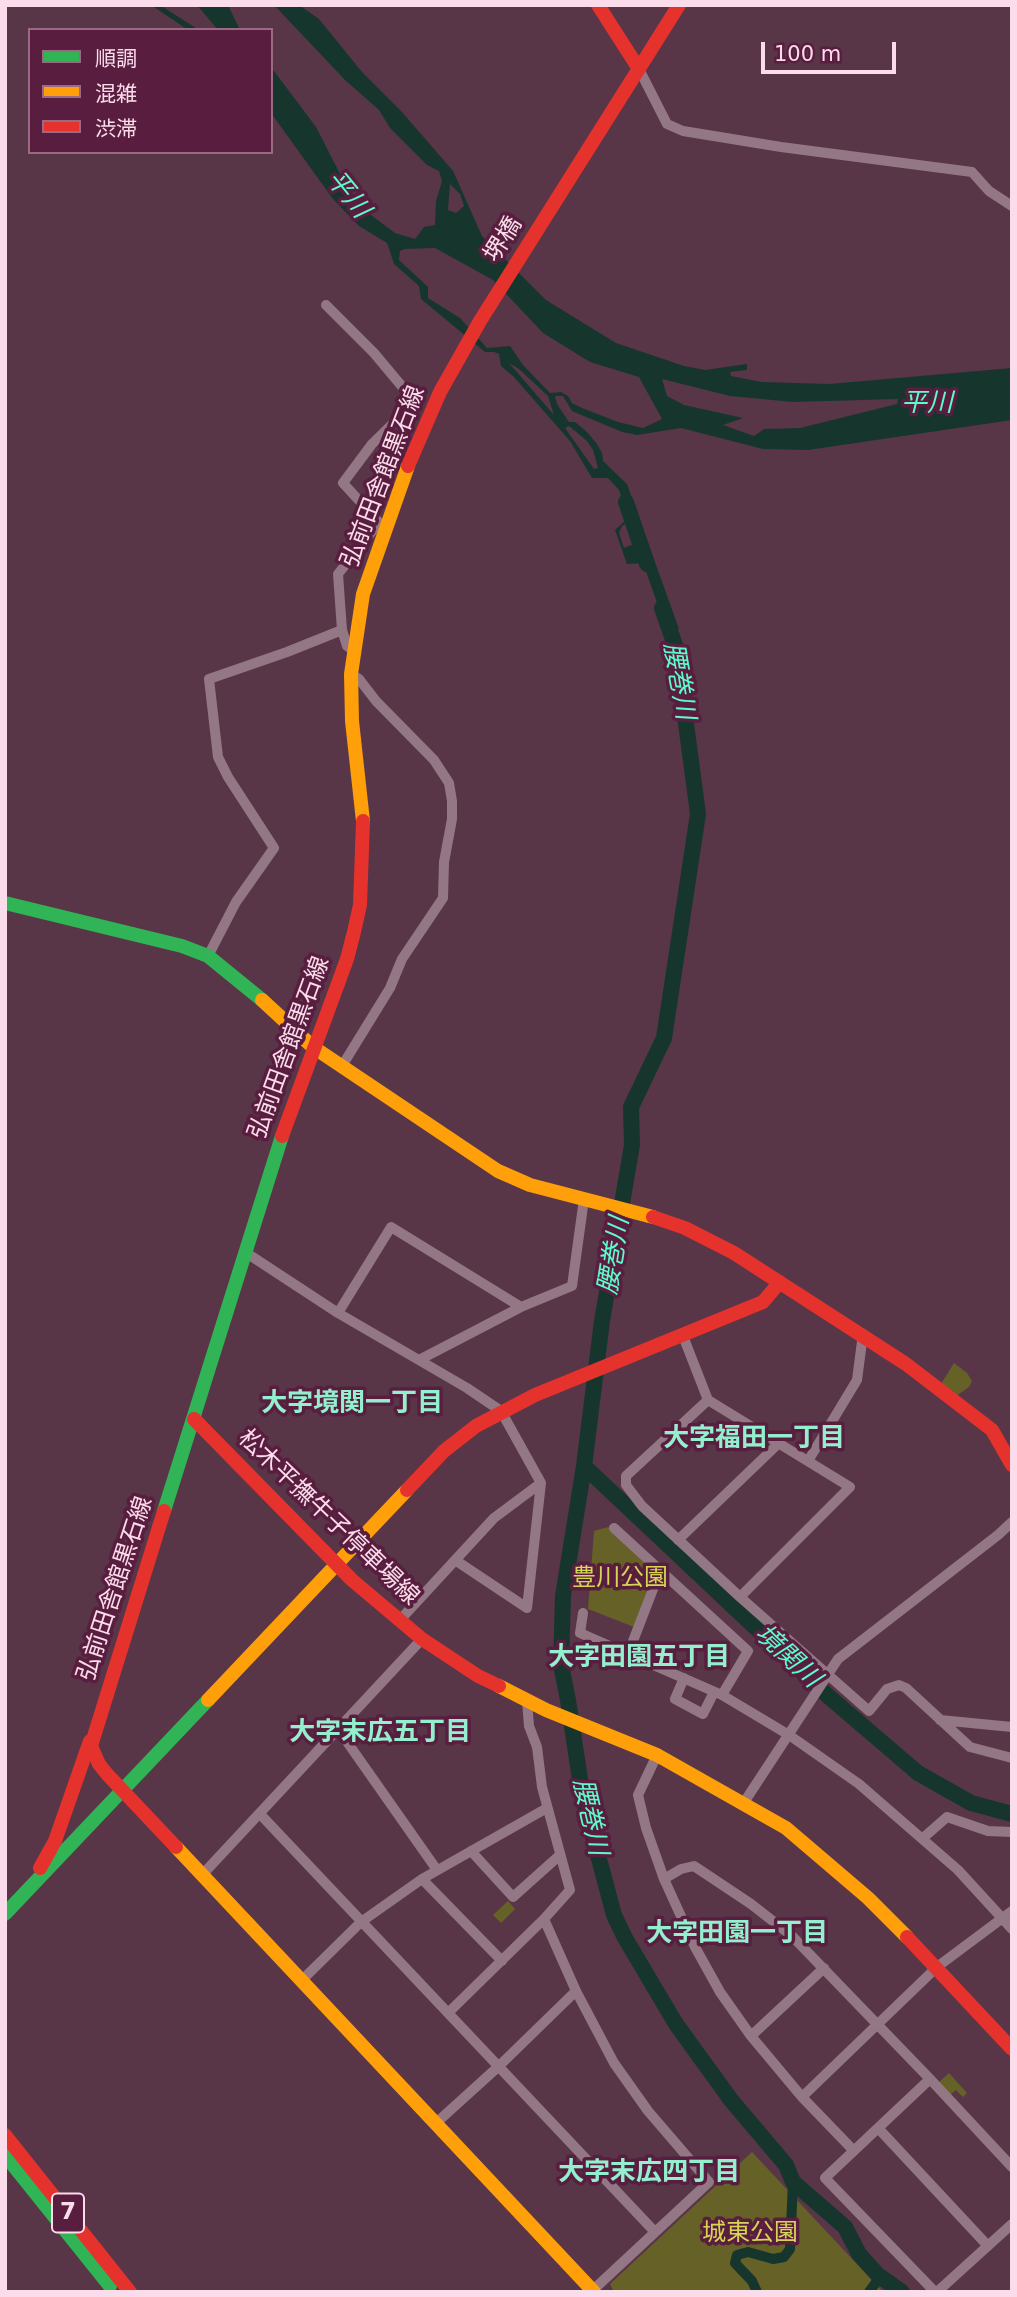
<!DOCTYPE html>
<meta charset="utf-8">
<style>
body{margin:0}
#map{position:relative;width:1017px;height:2297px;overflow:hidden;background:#583648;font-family:"DejaVu Sans","Noto Sans JP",sans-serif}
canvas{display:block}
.frame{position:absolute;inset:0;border:7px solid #fbdcea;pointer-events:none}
.legend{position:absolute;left:28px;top:28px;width:245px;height:126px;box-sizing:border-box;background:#591e3f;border:2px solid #9a6a83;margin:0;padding:9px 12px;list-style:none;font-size:21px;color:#fbdcea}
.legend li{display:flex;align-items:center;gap:14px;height:35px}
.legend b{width:35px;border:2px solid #9a6a83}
.scale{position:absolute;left:761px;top:42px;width:135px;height:32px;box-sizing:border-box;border:4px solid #fbdcea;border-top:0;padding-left:9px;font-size:21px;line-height:24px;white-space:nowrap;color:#fbdcea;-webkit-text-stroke:5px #591e3f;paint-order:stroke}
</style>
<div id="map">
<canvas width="1017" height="2297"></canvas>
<div class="frame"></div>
<ul class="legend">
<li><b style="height:9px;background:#30b455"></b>順調</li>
<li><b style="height:9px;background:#ff9f0a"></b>混雑</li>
<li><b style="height:9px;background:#e5322d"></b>渋滞</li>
</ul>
<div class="scale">100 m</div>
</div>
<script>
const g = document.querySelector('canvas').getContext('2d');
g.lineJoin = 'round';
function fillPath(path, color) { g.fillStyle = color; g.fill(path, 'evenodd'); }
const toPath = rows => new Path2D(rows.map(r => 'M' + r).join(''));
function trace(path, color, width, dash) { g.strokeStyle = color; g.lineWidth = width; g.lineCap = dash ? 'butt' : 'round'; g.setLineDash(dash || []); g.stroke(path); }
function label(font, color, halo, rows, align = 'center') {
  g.font = font + ' "DejaVu Sans","Noto Sans JP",sans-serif'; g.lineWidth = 7; g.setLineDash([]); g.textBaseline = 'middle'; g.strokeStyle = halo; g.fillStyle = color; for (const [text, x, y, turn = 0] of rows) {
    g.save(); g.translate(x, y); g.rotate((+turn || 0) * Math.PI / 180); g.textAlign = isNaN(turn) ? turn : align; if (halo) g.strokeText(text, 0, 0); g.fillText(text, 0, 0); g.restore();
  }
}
const green = toPath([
 [954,1363,967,1373,972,1381,969,1387,956,1396,941,1384],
 [608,1527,654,1571,634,1627,588,1609,594,1531],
 [508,1901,515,1909,501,1923,493,1915],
 [949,2073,967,2093,963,2097,956,2090,950,2095,938,2083],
 [752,2152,883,2292,614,2292,610,2284]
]);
const water = toPath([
 [151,5,160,5,199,30,188,30],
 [197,5,228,5,240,30,218,30],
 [274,5,299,5,319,19,362,72,402,112,453,171,482,236,546,300,616,343,684,366,705,370,747,364,747,370,730,372,731,376,762,382,829,384,1012,368,1012,420,808,450,763,449,681,428,637,435,622,432,572,411,563,396,555,396,557,404,569,422,575,422,587,432,597,444,602,453,603,461,627,484,679,629,660,626,661,614,643,563,627,564,615,530,628,518,619,490,608,478,592,478,570,441,513,376,501,366,499,354,494,352,485,352,421,299,419,286,394,264,387,243,359,226,333,199,271,113,271,67,316,127,355,203,395,233,415,239,424,227,435,225,436,201,442,181,439,171,427,165,390,128,379,110,345,80],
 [450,184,460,194,464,206,456,213,448,210],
 [435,248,493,280,543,333,590,362,639,377,662,419,643,428,618,422,582,408,572,403,568,396,561,392,550,393,523,365,510,346,487,348,460,318,428,298,428,287,399,260,400,251,405,249],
 [509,363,519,369,548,396,554,415],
 [662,379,730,396,793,402,898,399,897,404,800,428,764,429,754,436,723,425,743,418,684,405,667,396],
 [569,426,587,441,593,450,598,468,594,469,565,428],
 [629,521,636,524,643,542,639,548,631,545,624,548,619,533,622,526]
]);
const canal = toPath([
 [757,2292,752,2281,735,2263,737,2255,748,2252,773,2259,784,2257,790,2249,793,2182],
 [869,2292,877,2281,878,2275]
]);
const river = toPath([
 [626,502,647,564],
 [662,608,676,648,698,814,664,1038,631,1107,632,1145,602,1321,584,1466,563,1596,561,1665,568,1700,583,1799,614,1915,625,1938,676,2024,731,2100,786,2165,793,2182,845,2227,859,2254,878,2275,902,2292],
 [584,1466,828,1696,918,1773,971,1803,1012,1814]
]);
const street = toPath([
 [639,69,667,124,683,131,781,147,972,172,989,191,1012,206],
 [326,305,374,353,415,402,372,444,343,483,385,529],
 [342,630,338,574,378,524],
 [208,956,236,902,274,848,228,777,218,757,209,679,287,652,342,630,347,646,354,651],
 [342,1066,390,988,402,959,443,898,444,862,452,819,452,801,449,783,434,760,376,701,359,679,351,674],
 [245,1252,338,1313,467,1388,501,1411,541,1483,527,1608,455,1560],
 [338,1313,391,1227,521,1307],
 [683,1336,708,1400,850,1487,740,1597,642,1506,626,1485,626,1476,708,1400],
 [419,1360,521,1307,572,1286,584,1199],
 [808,1461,857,1380,863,1334],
 [614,1528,748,1651,722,1695],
 [678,1540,779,1443],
 [740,1597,869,1711,887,1689,899,1685,906,1688,970,1747,1012,1758],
 [583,1613,580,1633,722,1695,789,1735,859,1784,958,1870,1012,1929],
 [399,1621,494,1518,541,1483],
 [628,1654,660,1571],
 [684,1678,675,1699,703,1714,714,1692],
 [940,1720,1012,1727],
 [338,1729,437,1870],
 [657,1755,638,1795,646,1828,664,1879,695,1947,720,1992,751,2036,802,2097,854,2151],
 [743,1804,838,1659,998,1535,1012,1522],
 [260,1814,655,2232],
 [923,1838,947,1817,988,1831,1012,1832],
 [471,1851,513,1897,560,1855],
 [202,1875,422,1639],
 [422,1879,502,1961],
 [664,1879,681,1869,694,1866,751,1904,792,1936,930,2079,1012,2167],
 [544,1919,576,1991,614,2063,648,2111,709,2182,593,2290],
 [301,1981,361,1922,422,1879,547,1808],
 [449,2012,544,1919,570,1890,542,1787,537,1747,529,1726,527,1701],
 [751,2036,824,1968],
 [930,2079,825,2178,935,2292],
 [802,2097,937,1967,1012,1911],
 [435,2124,499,2066,576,1991],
 [878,2128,988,2246],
 [937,2292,1012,2224]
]);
const fast = toPath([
 [5,903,182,946,208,956,262,1000],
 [164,1511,282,1136],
 [5,1914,208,1700],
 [5,2155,110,2286]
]);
const slow = toPath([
 [363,821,352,721,351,674,363,594,408,466],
 [262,1000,313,1047,498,1171,530,1185,653,1217],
 [499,1686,546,1710,657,1755,786,1828,868,1898,907,1937],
 [208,1700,407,1490],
 [176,1847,594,2292]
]);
const jam = toPath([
 [598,5,639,69],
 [408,466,440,392,480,321,679,5],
 [282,1136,347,959,354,932,360,905,363,821],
 [653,1217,685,1228,734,1253,906,1364,992,1430,1012,1465],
 [194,1419,352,1580,422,1639,478,1676,499,1686],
 [407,1490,444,1451,476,1426,535,1395,763,1302,780,1282],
 [164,1511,91,1746,99,1764,107,1774,176,1847],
 [40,1868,55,1841,90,1741],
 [907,1937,1012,2049],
 [5,2135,130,2292]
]);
const shields = [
 [68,2213,32]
];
const shieldNames = [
 ["7",68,2213]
];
const streetNames = [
 ["堺橋",504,240,-58],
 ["弘前田舎館黒石線",384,477,-69],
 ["弘前田舎館黒石線",290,1048,-70],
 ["松木平撫牛子停車場線",328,1518,44],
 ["弘前田舎館黒石線",116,1589,-72]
];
const parkNames = [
 ["豊川公園",620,1579],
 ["城東公園",750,2234]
];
const waterNames = [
 ["平川",347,195,51],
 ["平川",927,404],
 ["腰巻川",678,681,80],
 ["腰巻川",615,1256,-81],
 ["境関川",787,1657,43],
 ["腰巻川",589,1817,77]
];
const neighbourhoodNames = [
 ["大字境関一丁目",352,1404],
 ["大字福田一丁目",754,1439],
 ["大字田園五丁目",639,1658],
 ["大字末広五丁目",380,1733],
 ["大字田園一丁目",737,1934],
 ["大字末広四丁目",649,2173]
];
fillPath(green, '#666126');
fillPath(water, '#16362d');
trace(canal, '#16362d', 10);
trace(river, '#16362d', 16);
trace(street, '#947785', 10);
trace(fast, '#30b455', 14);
trace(slow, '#ff9f0a', 14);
trace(jam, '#e5322d', 14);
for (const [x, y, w] of shields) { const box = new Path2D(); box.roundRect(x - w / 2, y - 19.5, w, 39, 5); g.fillStyle = '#591e3f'; g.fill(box); trace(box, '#fbdcea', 2); }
label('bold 23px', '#fbdcea', null, shieldNames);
label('24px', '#fbdcea', '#591e3f', streetNames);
label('24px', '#d6d554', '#591e3f', parkNames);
label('italic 26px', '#5dfbca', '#591e3f', waterNames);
label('bold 26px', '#93efce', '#591e3f', neighbourhoodNames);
</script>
